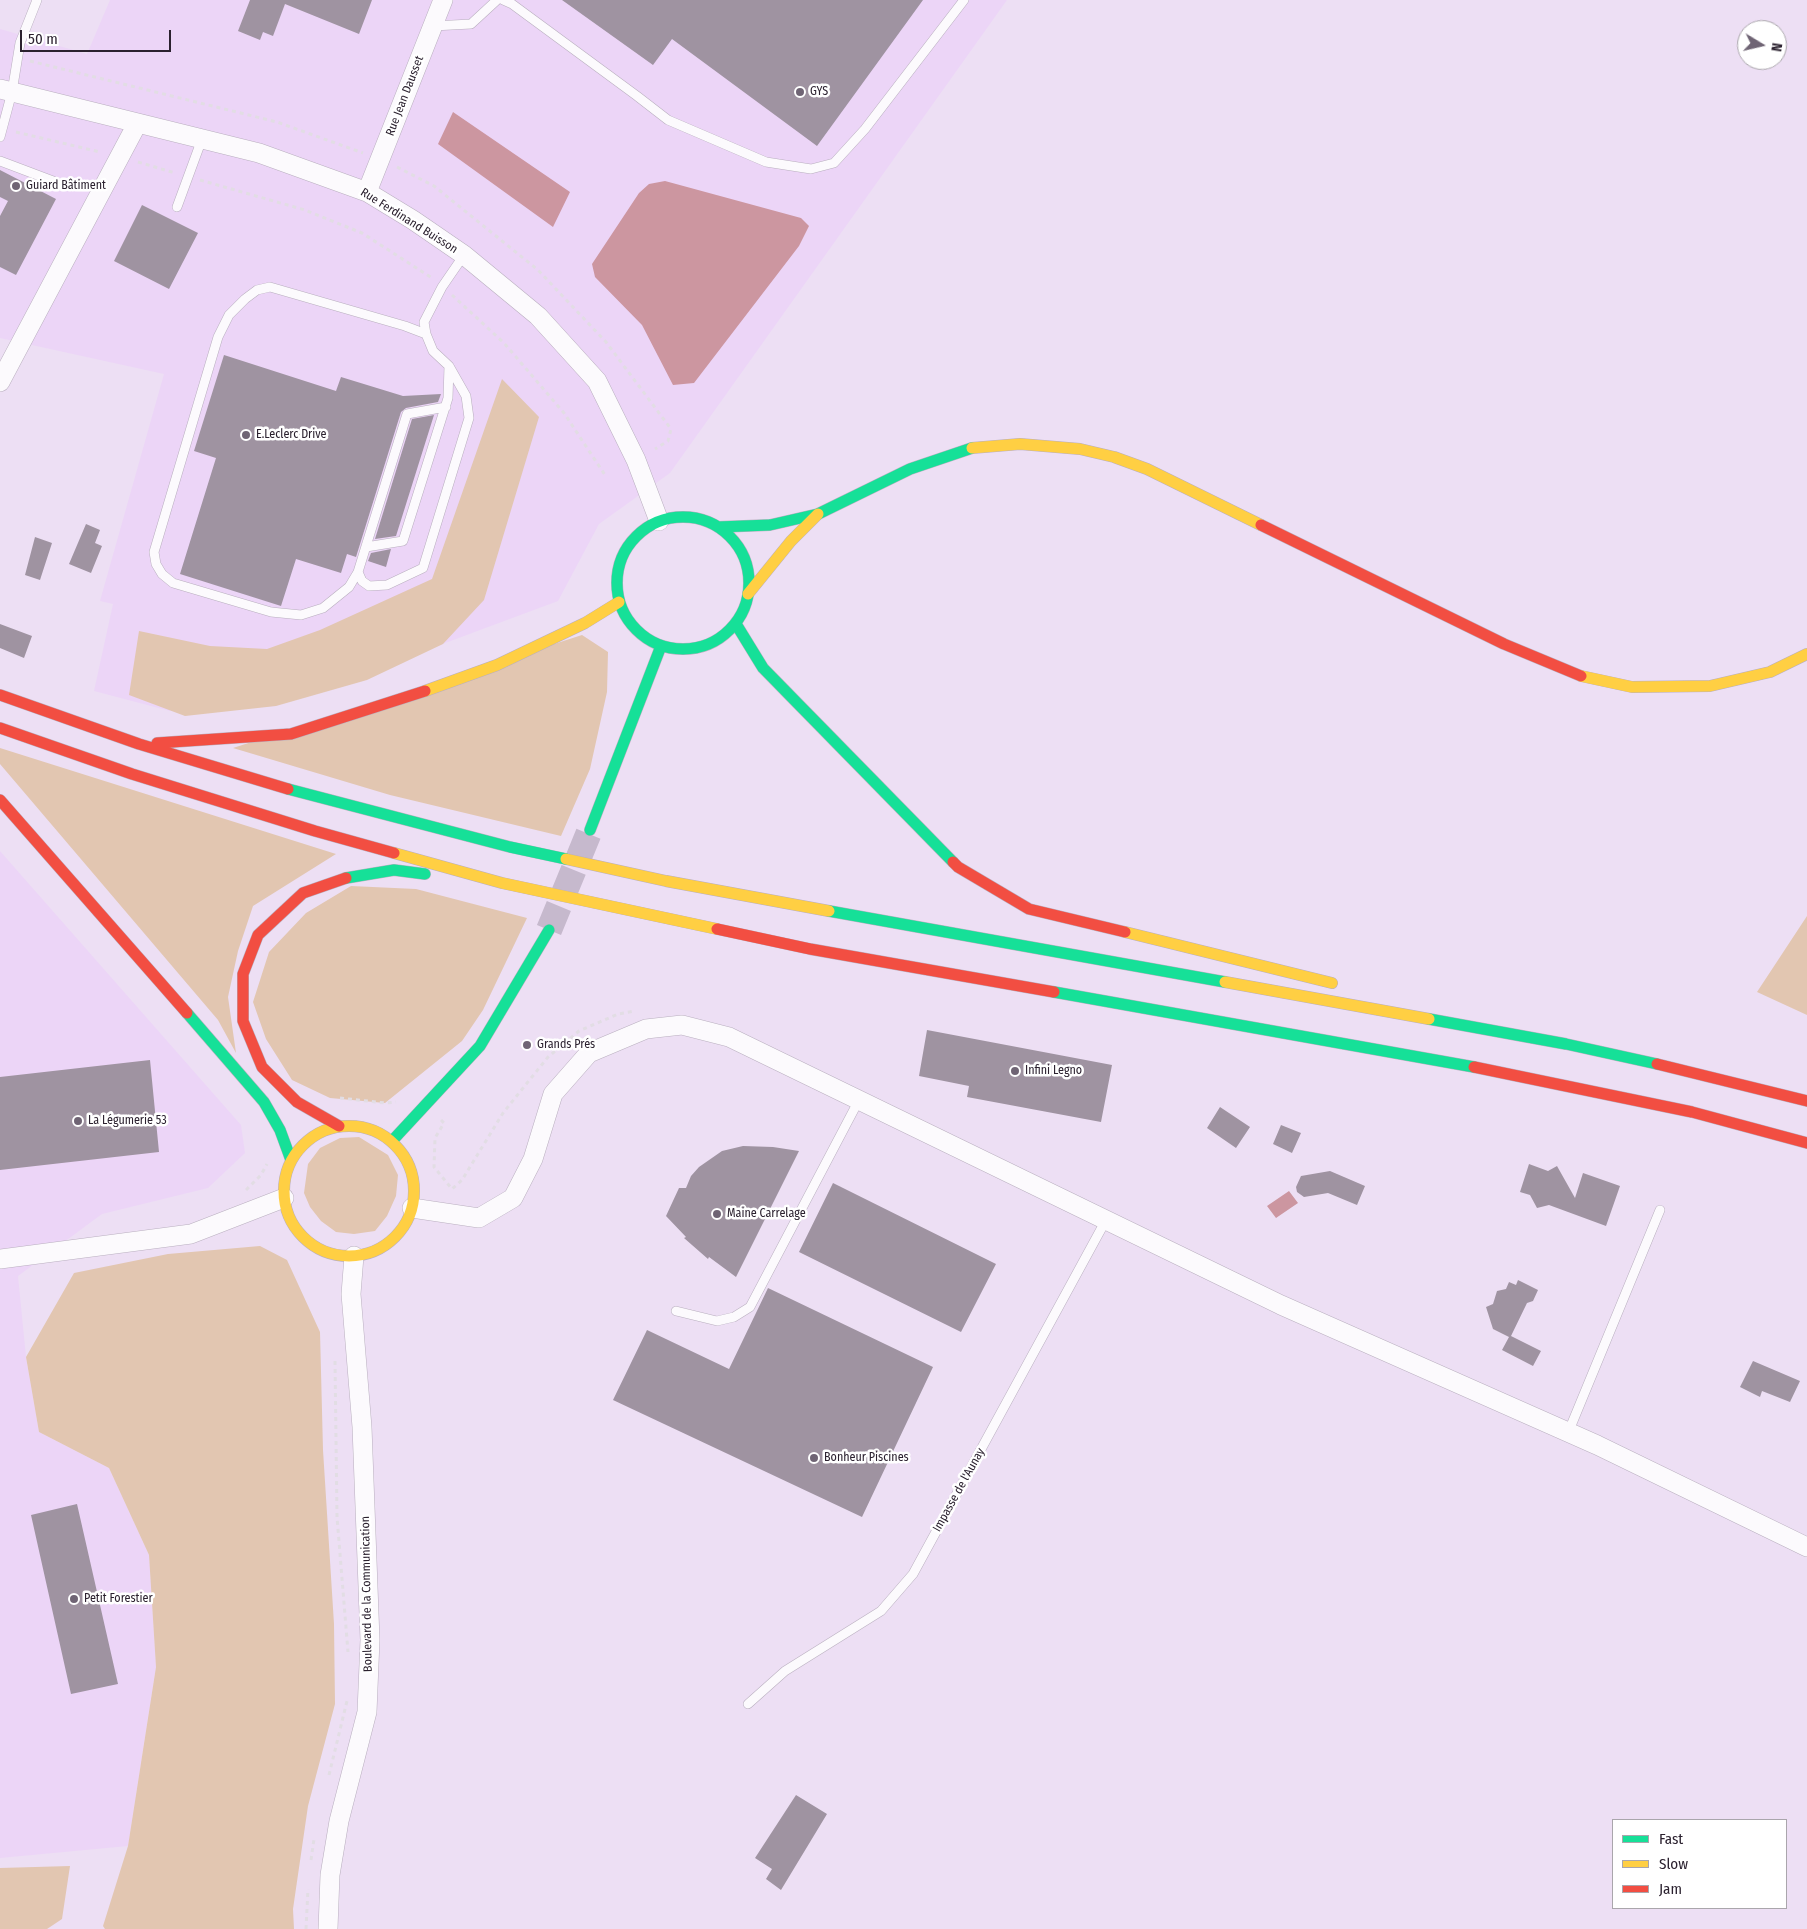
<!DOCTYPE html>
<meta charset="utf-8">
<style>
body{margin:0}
#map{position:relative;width:1807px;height:1929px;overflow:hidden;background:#eddff4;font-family:"Fira Sans Condensed",sans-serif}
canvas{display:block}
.legend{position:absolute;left:1612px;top:1819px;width:175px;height:90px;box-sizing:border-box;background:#fff;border:1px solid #aaa6ac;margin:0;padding:6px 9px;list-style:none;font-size:15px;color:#2b212f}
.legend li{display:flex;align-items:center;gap:10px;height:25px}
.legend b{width:25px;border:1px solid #aaa6ac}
.north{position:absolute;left:1737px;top:20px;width:50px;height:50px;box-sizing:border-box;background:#fff;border:1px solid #aaa6ac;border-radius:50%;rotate:99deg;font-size:14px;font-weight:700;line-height:20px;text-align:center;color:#2b212f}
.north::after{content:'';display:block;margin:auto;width:18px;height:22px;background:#6f6474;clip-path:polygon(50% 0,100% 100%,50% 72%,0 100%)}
.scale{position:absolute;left:20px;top:30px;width:151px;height:22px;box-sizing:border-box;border:2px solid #2b212f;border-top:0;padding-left:6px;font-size:15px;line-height:18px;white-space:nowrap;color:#2b212f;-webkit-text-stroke:4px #fff;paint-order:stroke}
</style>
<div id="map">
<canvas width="1807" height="1929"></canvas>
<ul class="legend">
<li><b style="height:6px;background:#16e098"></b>Fast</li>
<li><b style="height:6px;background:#ffcf43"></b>Slow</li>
<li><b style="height:6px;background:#f24e42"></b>Jam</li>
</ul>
<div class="north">N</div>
<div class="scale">50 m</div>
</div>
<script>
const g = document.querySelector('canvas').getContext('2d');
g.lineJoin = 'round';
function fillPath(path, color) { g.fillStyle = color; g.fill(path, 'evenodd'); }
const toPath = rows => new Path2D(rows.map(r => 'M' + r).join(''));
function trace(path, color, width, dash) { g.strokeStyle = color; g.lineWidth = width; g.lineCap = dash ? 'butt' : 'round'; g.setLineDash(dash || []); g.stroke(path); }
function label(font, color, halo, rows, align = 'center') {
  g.font = font + ' "Fira Sans Condensed",sans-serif'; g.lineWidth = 5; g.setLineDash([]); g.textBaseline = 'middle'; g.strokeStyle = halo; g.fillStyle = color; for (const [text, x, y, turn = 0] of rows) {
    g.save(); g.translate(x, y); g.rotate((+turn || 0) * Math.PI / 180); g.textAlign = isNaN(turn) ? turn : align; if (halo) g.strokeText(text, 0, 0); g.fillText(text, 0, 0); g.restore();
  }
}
const built = toPath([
 [110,0,1007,0,670,473,599,524,558,601,276,706,170,711,94,691,113,604,100,601,164,374,0,338,0,29,87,54],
 [0,851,241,1125,245,1153,208,1188,102,1214,18,1276,26,1357,39,1432,109,1468,149,1555,156,1667,128,1846,0,1858]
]);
const green = toPath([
 [502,379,539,417,484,600,443,644,367,680,276,706,185,716,129,695,139,631,210,646,267,649,320,630,432,579],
 [582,635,608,652,607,692,590,769,561,836,390,795,233,748],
 [0,748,336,854,253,906,238,951,228,997,236,1053,218,1020,0,764],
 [351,886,416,889,527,918,483,1010,462,1041,385,1103,330,1098,292,1080,266,1039,253,1002,269,952,306,913],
 [1807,916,1807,1015,1757,992],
 [359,1137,388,1155,398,1175,396,1196,387,1216,375,1231,354,1234,336,1232,321,1221,310,1207,304,1193,308,1164,320,1148,340,1138],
 [260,1246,287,1260,320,1332,323,1450,334,1624,335,1704,308,1806,293,1909,294,1929,105,1929,103,1926,128,1846,156,1667,149,1555,109,1468,39,1432,26,1357,74,1273,168,1254],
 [70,1866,62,1919,47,1929,0,1929,0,1868]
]);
const water = toPath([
 [453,112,570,192,553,227,438,144],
 [665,181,801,218,809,226,799,246,694,383,673,385,642,325,595,277,592,264,639,193,649,184],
 [1289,1191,1298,1203,1276,1218,1267,1206]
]);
const building = toPath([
 [250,0,372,0,359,34,285,4,273,36,263,32,260,40,238,31],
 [562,0,923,0,817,146,672,39,653,65],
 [0,170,56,199,16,275,0,267,0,216,8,201,0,197],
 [142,205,198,233,169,289,114,261],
 [224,355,336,391,341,377,403,396,441,394,438,402,406,408,401,412,356,557,347,554,341,573,296,559,281,606,180,574,216,458,194,451],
 [434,415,396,536,375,539,412,419],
 [86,524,100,530,95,543,102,546,91,573,69,564],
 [35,537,52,543,40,580,25,575],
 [391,549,386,567,368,561,371,553],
 [0,624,32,636,24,658,0,648],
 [927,1030,1112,1065,1101,1122,967,1097,969,1086,919,1076],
 [150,1060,159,1152,0,1170,0,1077],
 [1220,1107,1250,1127,1236,1148,1207,1128],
 [1281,1125,1301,1133,1292,1153,1273,1144],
 [743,1146,773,1147,799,1151,736,1277,709,1257,708,1259,684,1238,686,1237,666,1216,679,1188,686,1188,691,1176,699,1167,722,1151],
 [1529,1164,1548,1171,1557,1166,1575,1198,1583,1173,1620,1186,1606,1226,1549,1205,1537,1208,1530,1195,1520,1192],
 [1330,1171,1365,1186,1357,1205,1328,1193,1304,1197,1297,1192,1296,1187,1301,1176],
 [833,1183,996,1264,961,1332,799,1252],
 [1518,1280,1538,1290,1533,1301,1527,1303,1511,1336,1541,1351,1533,1366,1502,1350,1509,1337,1493,1329,1486,1307,1493,1304,1497,1291,1506,1289,1509,1282,1516,1285],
 [768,1288,933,1367,862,1517,613,1400,647,1330,729,1369],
 [1753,1361,1800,1381,1790,1402,1762,1391,1760,1397,1740,1387],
 [77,1504,118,1684,71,1694,31,1515],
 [796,1795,827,1814,781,1890,766,1879,772,1869,755,1858]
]);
const secondaryTunnel = toPath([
 [549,930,590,830]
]);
const path = toPath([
 [30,61,277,122,363,153],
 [16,132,100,152],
 [138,162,175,173],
 [397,167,434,186,538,270,606,342,671,429,668,441,655,449],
 [200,180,305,210,362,233,432,278],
 [452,295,504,343,564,413,605,475],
 [340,1098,385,1103,396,1102],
 [441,1120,444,1123,435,1138,434,1167,452,1189,462,1180,503,1113,548,1057,579,1031,618,1014,635,1011],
 [246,1190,261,1175,267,1164],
 [335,1361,337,1517,348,1652],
 [329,1775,347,1701],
 [311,1860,314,1839],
 [306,1929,308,1889]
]);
const lane = toPath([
 [503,0,512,4,637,96,668,120,766,162,811,169,834,163,865,129,964,0],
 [433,26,471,24,497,0],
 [0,137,12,92,20,43,37,0],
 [0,161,53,181],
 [177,207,202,139],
 [426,334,405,326,270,287,257,290,245,299,229,315,218,337,154,552,156,564,162,574,173,583,271,612,301,615,323,608,349,587,358,572,407,414,446,407],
 [366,547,403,541,448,398,449,366],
 [358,572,362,581,369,586,387,585,423,568,469,418,466,396,449,366,433,351,426,334,424,322,442,287,464,255],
 [676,1311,717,1321,734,1317,750,1307,859,1100],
 [1568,1433,1660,1210],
 [748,1704,785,1671,881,1611,913,1574,1106,1220]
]);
const street = toPath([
 [0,89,259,153,367,192,413,220,464,255,538,316,597,381,636,460,659,521],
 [367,192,443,0],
 [0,382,137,124],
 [412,1208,479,1218,513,1198,533,1159,553,1094,589,1053,646,1029,682,1025,729,1037,1281,1305,1597,1445,1807,1547],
 [0,1259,191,1234,284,1198],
 [328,1929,330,1875,339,1821,367,1712,370,1640,362,1427,351,1294,354,1256]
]);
const fast = toPath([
 '617 583a66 66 0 1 1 132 0a66 66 0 1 1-132 0Z',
 [718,527,770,525,818,514,910,469,972,448],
 [736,624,763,668,953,862],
 [288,789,510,847,566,859],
 [590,830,661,646],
 [346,878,394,870,425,874],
 [829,911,1225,982],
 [1054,992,1474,1067],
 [187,1013,264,1102,280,1130,291,1160],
 [1429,1019,1566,1044,1657,1064],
 [392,1141,480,1046,549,930]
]);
const slow = toPath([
 [972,448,1020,444,1080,449,1114,457,1147,469,1261,525],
 [748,594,791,541,818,514],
 [1581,676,1632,687,1710,686,1770,672,1807,654],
 [425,691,497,665,585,623,619,602],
 [394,853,502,883,717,929],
 [566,859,666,881,829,911],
 [1125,932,1332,983],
 [1225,982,1429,1019],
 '284 1191a65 65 0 1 1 130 0a65 65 0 1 1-130 0Z'
]);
const jam = toPath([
 [1261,525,1504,644,1581,676],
 [0,695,139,744,288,789],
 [0,728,132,774,315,831,394,853],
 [157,743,291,734,425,691],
 [0,800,187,1013],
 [953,862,958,867,1029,909,1125,932],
 [717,929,810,949,1054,992],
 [1657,1064,1807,1101],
 [1474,1067,1692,1112,1807,1143],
 [339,1126,297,1102,262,1067,243,1021,243,974,258,935,303,893,346,878]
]);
const markers = [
 [800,92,5,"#6f6474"],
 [16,186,5,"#6f6474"],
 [246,435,5,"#6f6474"],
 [527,1045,5,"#6f6474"],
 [1015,1071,5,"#6f6474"],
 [78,1121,5,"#6f6474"],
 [717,1214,5,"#6f6474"],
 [814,1458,5,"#6f6474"],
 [74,1599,5,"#6f6474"]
];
const poiNames = [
 ["GYS",810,92],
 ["Guiard Bâtiment",26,186],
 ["E.Leclerc Drive",256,435],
 ["Grands Prés",537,1045],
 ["Infini Legno",1025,1071],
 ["La Légumerie 53",88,1121],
 ["Maine Carrelage",727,1214],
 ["Bonheur Piscines",824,1458],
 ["Petit Forestier",84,1599]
];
const streetNames = [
 ["Rue Jean Dausset",405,96,-69],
 ["Rue Ferdinand Buisson",409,221,32],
 ["Impasse de l'Aunay",959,1490,-61],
 ["Boulevard de la Communication",367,1594,-91]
];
fillPath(built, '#ecd5f7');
fillPath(green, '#e2c6b1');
fillPath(water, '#cc96a0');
fillPath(building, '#9f93a1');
trace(secondaryTunnel, '#c6b9cd', 26, [26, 13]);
trace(lane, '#b9afbf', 10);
trace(street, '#b9afbf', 20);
trace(fast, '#b9afbf', 12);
trace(slow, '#b9afbf', 12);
trace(jam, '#b9afbf', 12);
trace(path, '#e2dde4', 3, [4, 4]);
trace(lane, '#fcfafd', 9);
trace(street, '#fcfafd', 19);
trace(fast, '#16e098', 11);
trace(slow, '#ffcf43', 11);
trace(jam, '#f24e42', 11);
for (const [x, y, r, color] of markers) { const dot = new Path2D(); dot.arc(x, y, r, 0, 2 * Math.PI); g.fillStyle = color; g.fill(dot); trace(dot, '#fff', 2); }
label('12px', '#2b212f', '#fff', poiNames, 'left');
label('12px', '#2b212f', '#fff', streetNames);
</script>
